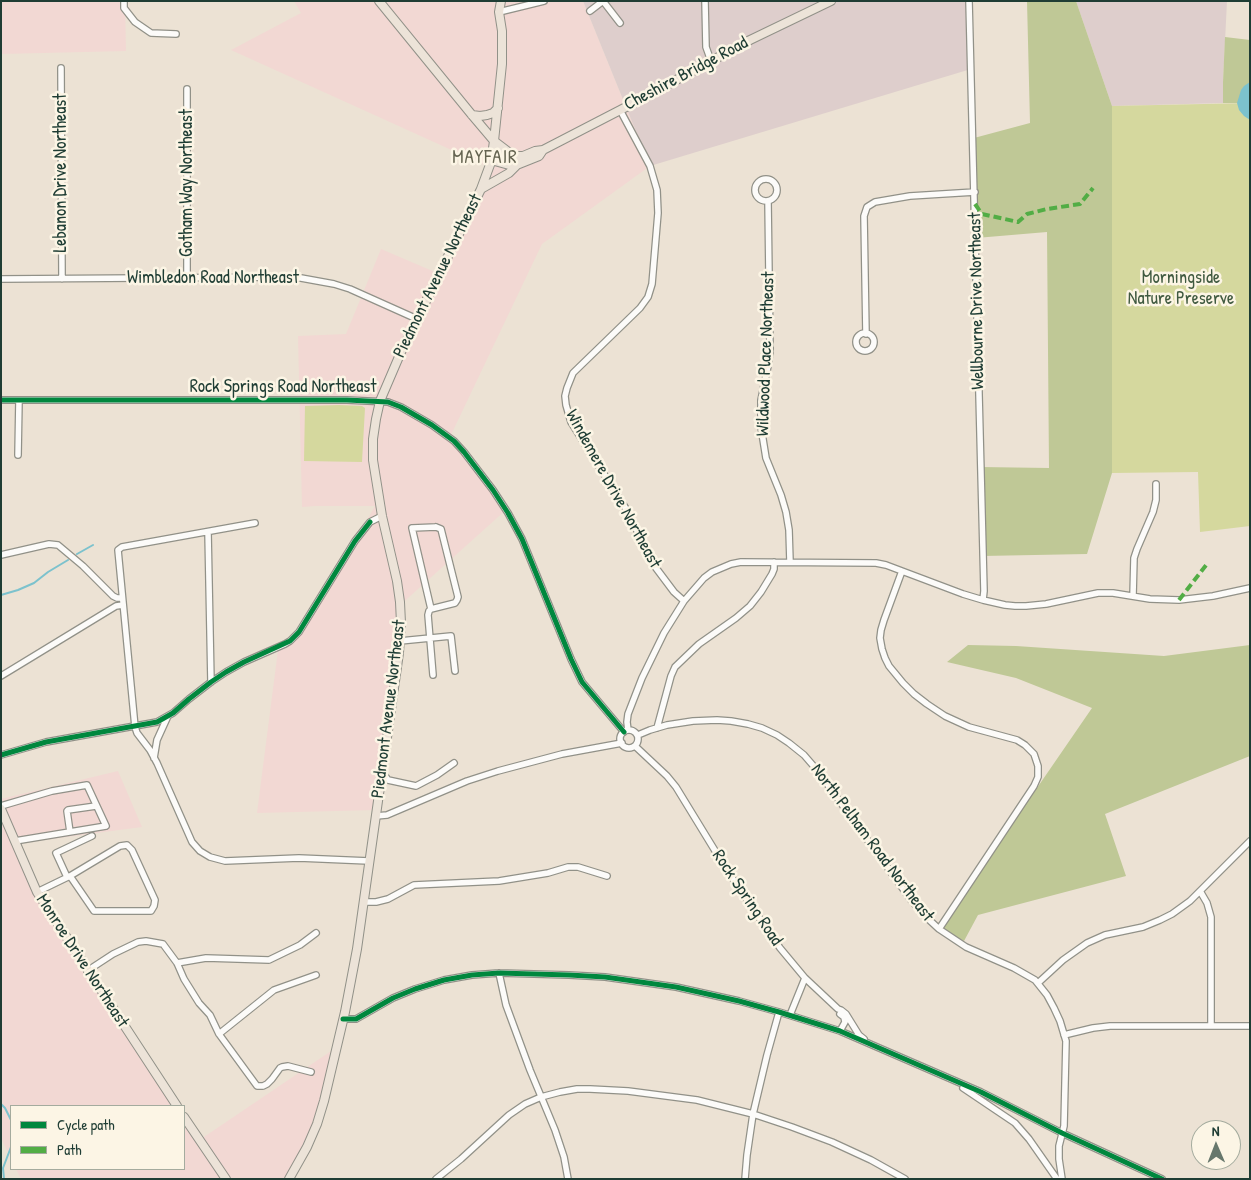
<!DOCTYPE html>
<style>
body{margin:0}
#map{position:relative;width:1251px;height:1180px;overflow:hidden;background:#ece2d4;font-family:"Patrick Hand",sans-serif}
canvas{display:block}
.frame{position:absolute;inset:0;border:2px solid #1f3d34;pointer-events:none}
.legend{position:absolute;left:10px;top:1105px;width:175px;height:65px;box-sizing:border-box;background:#fcf5e5;border:1px solid #a4ab9e;margin:0;padding:6px 9px;list-style:none;font-size:15px;color:#1f3d34}
.legend li{display:flex;align-items:center;gap:10px;height:25px}
.legend b{width:25px;border:1px solid #a4ab9e}
.north{position:absolute;left:1191px;top:1120px;width:50px;height:50px;box-sizing:border-box;background:#fcf5e5;border:1px solid #a4ab9e;border-radius:50%;rotate:359deg;font-size:14px;font-weight:700;line-height:20px;text-align:center;color:#1f3d34}
.north::after{content:'';display:block;margin:auto;width:18px;height:22px;background:#67776c;clip-path:polygon(50% 0,100% 100%,50% 72%,0 100%)}
</style>
<div id="map">
<canvas width="1251" height="1180"></canvas>
<div class="frame"></div>
<ul class="legend">
<li><b style="height:6px;background:#00873e"></b>Cycle path</li>
<li><b style="height:6px;background:#52ad45"></b>Path</li>
</ul>
<div class="north">N</div>
</div>
<script>
const g = document.querySelector('canvas').getContext('2d');
g.lineJoin = 'round';
function fillPath(path, color) { g.fillStyle = color; g.fill(path, 'evenodd'); }
const toPath = rows => new Path2D(rows.map(r => 'M' + r).join(''));
function trace(path, color, width, dash) { g.strokeStyle = color; g.lineWidth = width; g.lineCap = dash ? 'butt' : 'round'; g.setLineDash(dash || []); g.stroke(path); }
function label(font, color, halo, rows, align = 'center') {
  g.font = font + ' "Patrick Hand",sans-serif'; g.lineWidth = 5; g.setLineDash([]); g.textBaseline = 'middle'; g.strokeStyle = halo; g.fillStyle = color; for (const [text, x, y, turn = 0] of rows) {
    g.save(); g.translate(x, y); g.rotate((+turn || 0) * Math.PI / 180); g.textAlign = isNaN(turn) ? turn : align; if (halo) g.strokeText(text, 0, 0); g.fillText(text, 0, 0); g.restore();
  }
}
const built = toPath([
 [1,1,125,1,126,51,1,54],
 [294,1,583,1,650,166,542,244,450,437,507,509,398,607,399,665,377,810,257,813,278,650,309,623,375,506,315,506,302,507,298,336,346,334,381,249,442,275,489,167,231,50,301,13],
 [118,771,142,827,21,843,42,902,178,1106,11,1106,11,1159,1,1138,1,799],
 [337,1047,319,1119,292,1179,21,1179,16,1169,184,1169,184,1114,201,1139]
]);
const industrial = toPath([
 [583,1,967,1,971,69,650,166],
 [1076,1,1227,1,1223,82,1223,103,1112,106]
]);
const green = toPath([
 [1250,103,1250,526,1200,532,1198,472,1112,473,1112,106],
 [339,405,362,406,365,408,362,462,304,461,305,406]
]);
const forest = toPath([
 [1027,1,1076,1,1112,106,1112,473,1087,554,982,556,980,467,1049,468,1047,232,976,238,974,138,1030,123],
 [1225,37,1250,40,1250,103,1223,103,1223,82],
 [968,645,1016,646,1164,656,1250,645,1250,756,1105,814,1126,876,978,915,964,941,940,929,1092,708,1016,678,947,662]
]);
const water = toPath([
 [1250,82,1249,100,1250,120,1244,116,1239,110,1237,103,1241,90,1244,86]
]);
const stream = toPath([
 [77,554,93,545],
 [1,595,18,590,34,583,48,572,68,560],
 [1,1104,5,1108,11,1120],
 [4,1179,3,1168,11,1147]
]);
const minor = toPath([
 [124,1,124,8,135,22,151,33,176,34],
 [603,1,620,23],
 [705,1,706,47,711,61],
 [969,1,984,591,983,600],
 [590,11,603,1],
 [499,12,544,1],
 [61,68,62,279],
 [620,110,650,166,657,190,658,213,652,284,648,297,640,308,573,373,567,388,565,396,566,405,571,422,628,512,653,564,674,592,684,601],
 '755 190a11 11 0 1 1 22 0a11 11 0 1 1-22 0Z',
 [768,201,770,351,768,366,761,400,761,427,766,458,781,495,786,512,789,530,790,562],
 [187,277,187,89],
 [1,279,285,277,301,278,334,284,350,289,417,319],
 '856 342a9 9 0 1 1 18 0a9 9 0 1 1-18 0Z',
 [866,334,864,216,867,207,875,202,910,196,975,192],
 [1,400,347,400,388,402,401,407,432,425,454,441,464,452,493,490,508,513,522,539,571,659,582,682,624,732],
 [18,455,19,400],
 [255,523,122,547,118,550,135,727,137,733,150,750,157,763,192,842,200,851,210,857,225,861,299,858,369,861],
 [436,527,441,529,458,597,457,600,455,603,431,609,412,528,436,527],
 [208,532,211,682],
 [1,555,49,544,58,545,83,566,113,596,117,598,122,598],
 [902,571,884,620,881,630,880,638,882,649,885,658,889,666,903,683,914,694,927,704,945,716,969,727,1017,740,1025,745,1034,754,1038,766,1038,777,1034,786,939,929],
 [1133,596,1134,558,1137,549,1153,512,1156,500,1156,484],
 [431,609,429,611,428,615,433,675],
 [400,641,451,636,455,671],
 [1,676,116,606,123,605],
 [657,728,671,676,675,667,699,644,736,618,750,606,761,592,772,574,774,569,774,562],
 [628,730,627,722,628,714,642,678,664,633,684,601,704,578,712,572,731,564,741,562,876,563,886,565,963,594,983,600,1005,605,1015,606,1026,606,1046,604,1098,593,1113,593,1150,599,1179,600,1213,596,1250,588],
 '620 739a9 9 0 1 1 18 0a9 9 0 1 1-18 0Z',
 [638,735,650,730,667,725,693,721,717,720,731,721,748,724,762,728,777,735,789,743,804,755,817,770,911,900,924,915,939,929,966,947,1014,968,1035,980,1047,995,1054,1008,1060,1021,1066,1041,1064,1126,1059,1146,1059,1159,1062,1179],
 [635,746,667,776,676,787,725,867,747,900,780,948,805,978,838,1009,841,1010,846,1014,859,1035,864,1039],
 [1,755,46,742,157,722,173,713,189,699,211,682,226,672,244,662,285,644,290,641,299,632,355,541,370,522,382,516],
 [154,758,157,740,167,718],
 [382,772,388,780,416,786,437,775,454,763],
 [1,806,52,791,87,785,106,826,15,841],
 [376,816,387,815,467,781,498,771,562,754,622,743],
 [70,832,67,811,68,810,96,806],
 [67,877,56,853,92,836],
 [1200,891,1207,903,1211,917,1211,1026],
 [37,892,70,876,120,846,127,845,132,850,155,900,154,906,151,911,94,911,70,876],
 [364,902,376,902,388,899,414,885,499,881,548,873,568,867,578,867,607,876],
 [177,963,206,958,269,960,300,945,316,933],
 [87,971,113,954,138,942,146,941,163,944,177,963,184,979,199,1003,210,1015,219,1034,257,1086,263,1086,267,1084,272,1079,280,1068,282,1067,288,1066,311,1072],
 [499,973,506,1005,530,1070,555,1130,564,1157,568,1179],
 [1038,983,1063,960,1087,943,1105,935,1143,927,1160,920,1172,914,1190,901,1250,841],
 [840,1014,844,1017,845,1022,840,1031],
 [790,1015,805,978],
 [343,1019,356,1019,393,998,415,989,444,980,472,975,499,973,569,975,605,977,676,987,739,1001,779,1012,840,1031,981,1092,1062,1133,1162,1179],
 [219,1034,274,990,316,975],
 [1064,1035,1093,1028,1110,1026,1250,1026],
 [963,1088,1015,1123,1029,1139,1057,1179],
 [436,1179,461,1159,509,1115,525,1104,541,1097,560,1092,577,1089,590,1089,628,1091,697,1100,753,1114,792,1127,832,1142,871,1160,905,1179],
 [745,1179,747,1155,753,1114,767,1055,779,1012]
]);
const major = toPath([
 [379,1,472,115,494,141,515,157],
 [472,115,480,116,487,115,493,113,498,108],
 [492,153,504,156,523,156,535,151,543,150,630,105,750,40,831,1],
 [491,160,509,165,519,164,539,156,543,150],
 [481,189,509,173,518,164],
 [1,809,37,892,177,1106],
 [184,1117,226,1179],
 [289,1179,307,1147,317,1124,324,1101,345,1012,357,949,399,653,401,623,400,602,397,581,382,516,373,460,373,439,376,419,380,401,401,352,481,189,491,162,494,141,502,64,502,31,499,12,501,1]
]);
const quiet = toPath([
 [975,204,982,214,1018,222,1027,214,1047,209,1080,204,1093,188],
 [1179,600,1207,564]
]);
const cycleway = toPath([
 [1,400,347,400,388,402,401,407,432,425,454,441,464,452,493,490,508,513,522,539,571,659,582,682,624,732],
 [1,755,46,742,157,722,173,713,189,699,211,682,226,672,244,662,290,641,299,632,355,541,370,522],
 [343,1019,356,1019,393,998,415,989,444,980,472,975,499,973,569,975,605,977,676,987,739,1001,779,1012,840,1031,981,1092,1062,1133,1162,1179]
]);
const streetNames = [
 ["Cheshire Bridge Road",686,74,-28],
 ["Lebanon Drive Northeast",61,173,-90],
 ["Gotham Way Northeast",187,183,-90],
 ["Piedmont Avenue Northeast",438,276,-64],
 ["Wimbledon Road Northeast",213,278],
 ["Wellbourne Drive Northeast",977,301,-91],
 ["Wildwood Place Northeast",766,354,-88],
 ["Rock Springs Road Northeast",283,387],
 ["Windemere Drive Northeast",613,489,61],
 ["Piedmont Avenue Northeast",389,709,-83],
 ["North Pelham Road Northeast",872,843,53],
 ["Rock Spring Road",747,898,56],
 ["Monroe Drive Northeast",82,961,57]
];
const parkNames = [
 ["Morningside",1181,278],
 ["Nature Preserve",1181,299]
];
const neighbourhoodNames = [
 ["MAYFAIR",485,158]
];
fillPath(built, '#f2d8d3');
fillPath(industrial, '#dececc');
fillPath(green, '#d5d89e');
fillPath(forest, '#bfc896');
fillPath(water, '#7cc2cd');
trace(stream, '#7cc2cd', 2);
trace(minor, '#919188', 8);
trace(major, '#919188', 10);
trace(minor, '#fcfbf9', 5.5);
trace(major, '#ece3d8', 8);
trace(quiet, '#52ad45', 4, [8, 4]);
trace(cycleway, '#00873e', 5);
label('18px', '#1f3d34', '#fcf5e5', streetNames);
label('18px', '#405a40', '#fcf5e5', parkNames);
g.letterSpacing = '1px';
label('19px', '#656451', '#fcf5e5', neighbourhoodNames);
g.letterSpacing = '0px';
</script>
